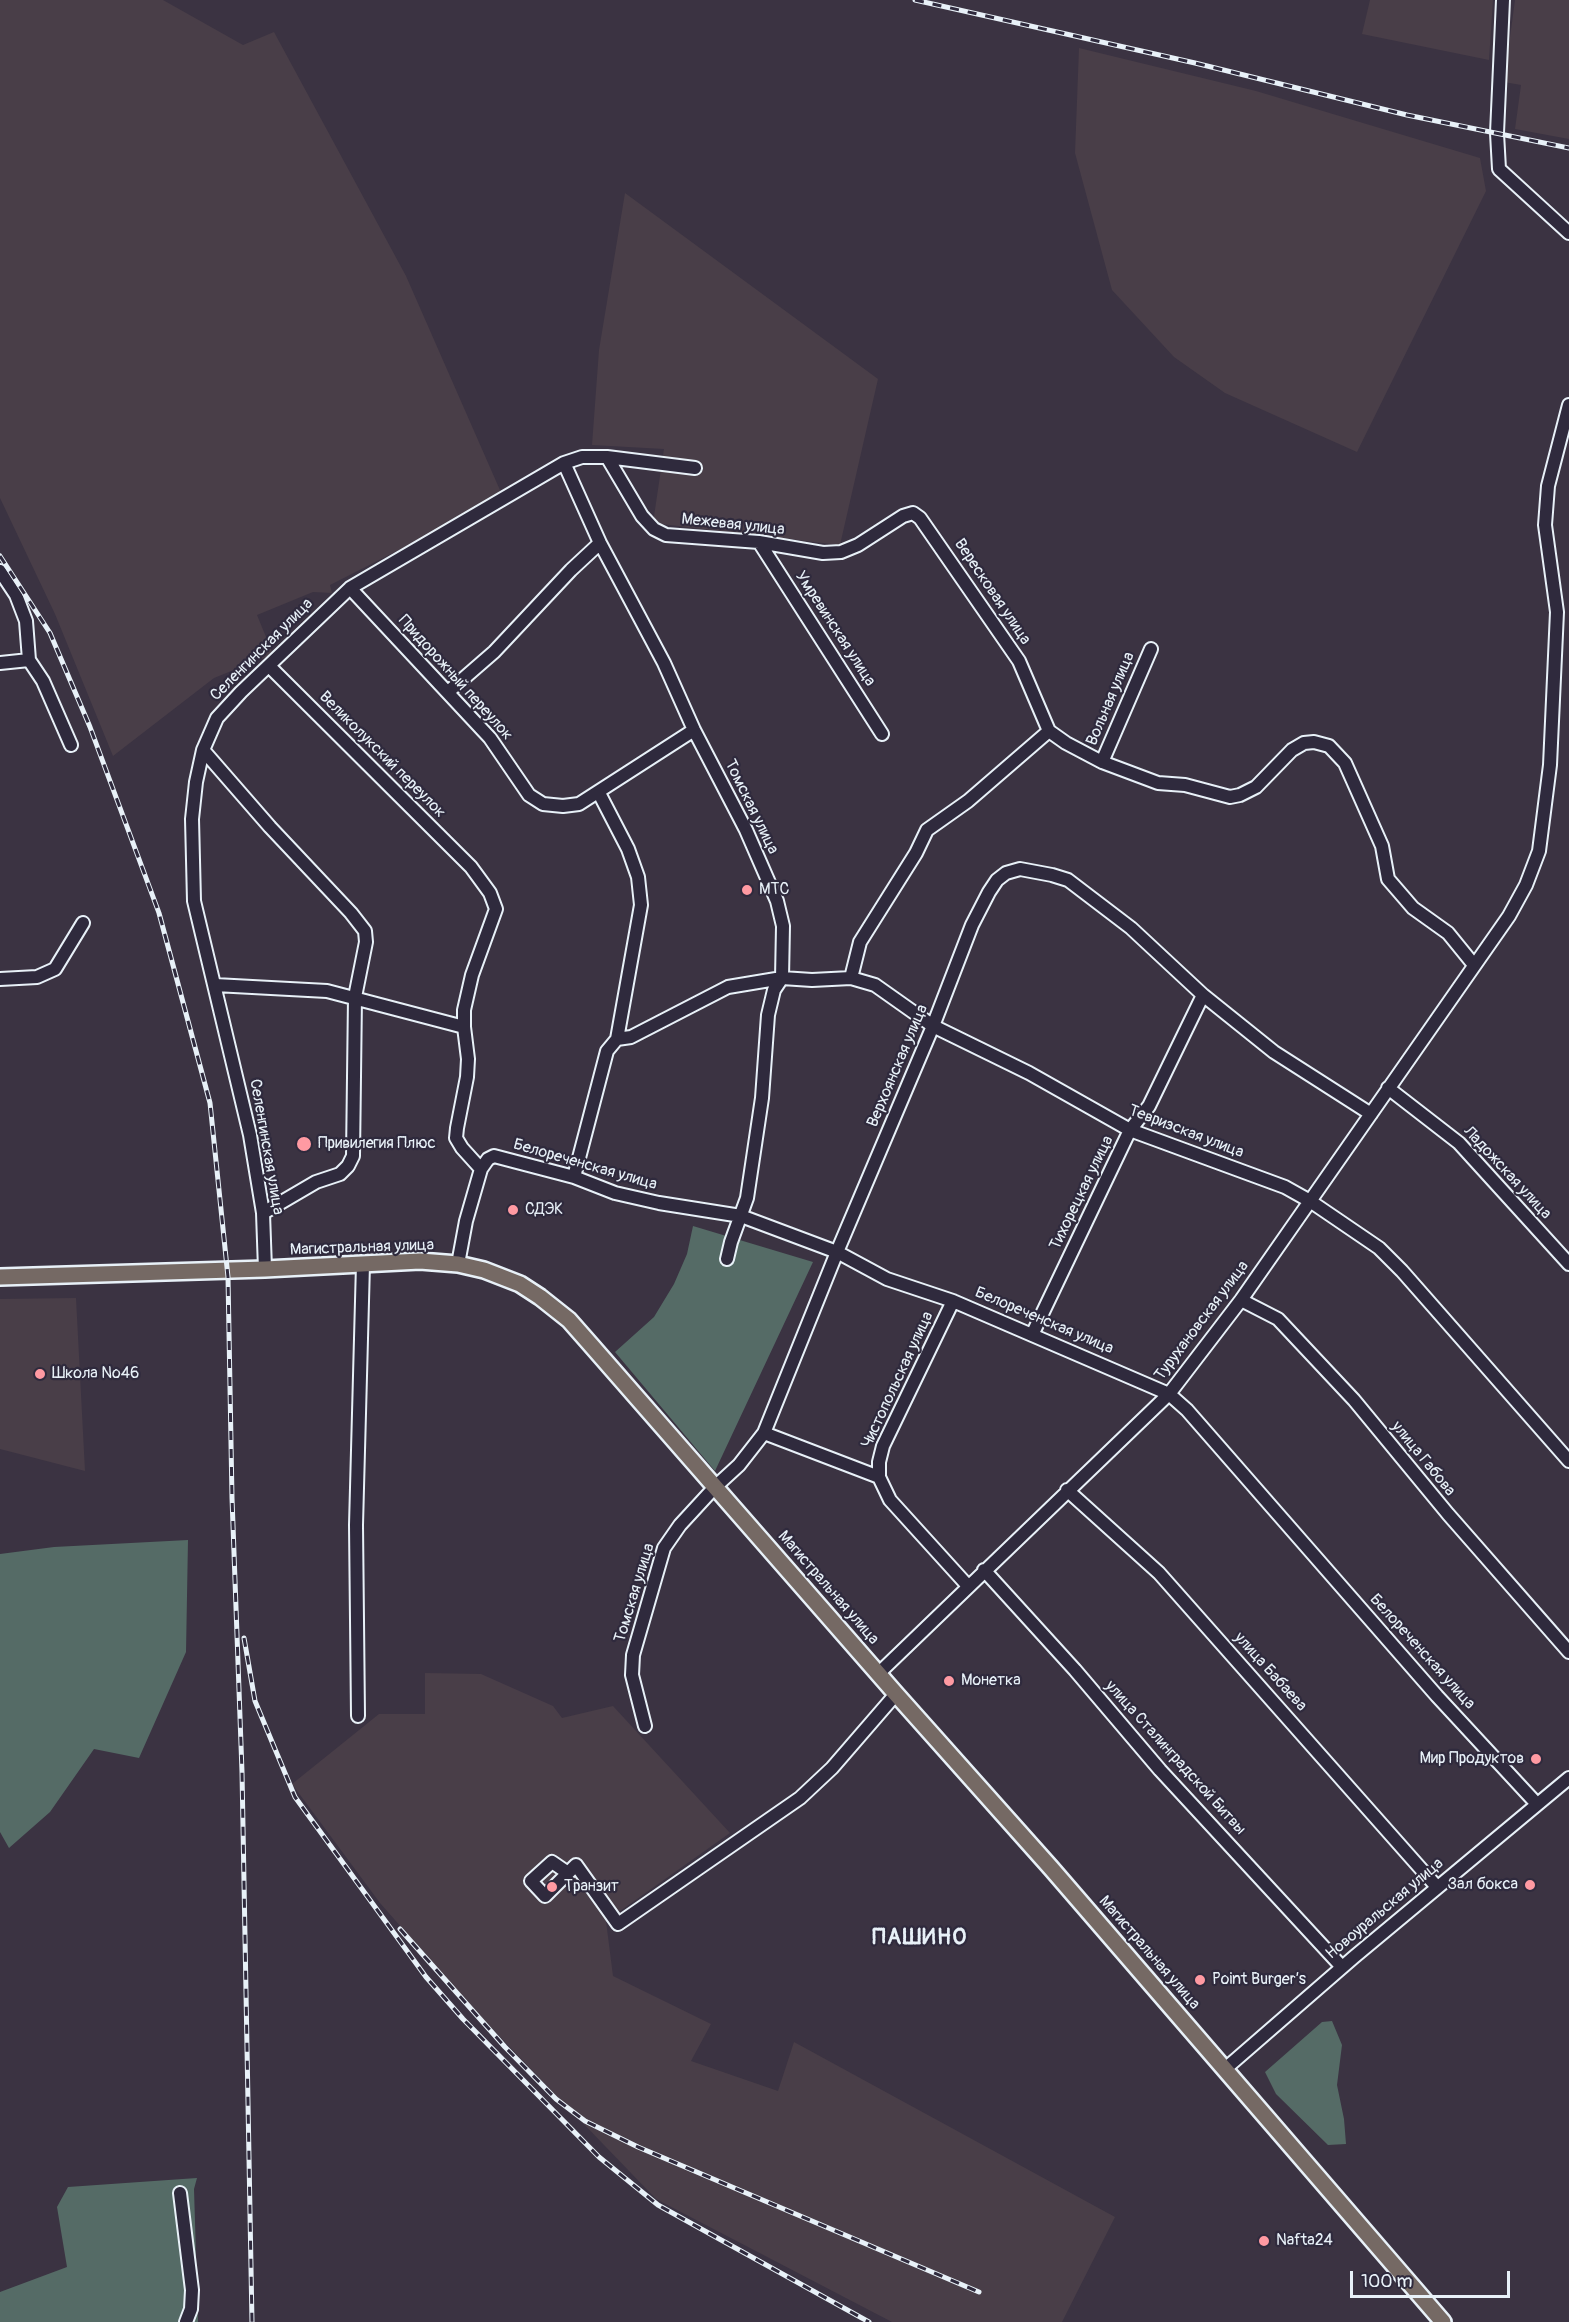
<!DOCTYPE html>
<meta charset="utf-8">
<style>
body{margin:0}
#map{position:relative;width:1569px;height:2322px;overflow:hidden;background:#3b3342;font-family:Pangolin,sans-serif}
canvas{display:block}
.scale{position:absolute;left:1350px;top:2271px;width:160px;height:27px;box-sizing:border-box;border:3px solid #e8f1f8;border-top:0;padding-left:8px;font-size:18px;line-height:21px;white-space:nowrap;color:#e8f1f8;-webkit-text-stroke:4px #2f2a3d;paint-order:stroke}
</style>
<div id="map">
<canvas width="1569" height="2322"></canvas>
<div class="scale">100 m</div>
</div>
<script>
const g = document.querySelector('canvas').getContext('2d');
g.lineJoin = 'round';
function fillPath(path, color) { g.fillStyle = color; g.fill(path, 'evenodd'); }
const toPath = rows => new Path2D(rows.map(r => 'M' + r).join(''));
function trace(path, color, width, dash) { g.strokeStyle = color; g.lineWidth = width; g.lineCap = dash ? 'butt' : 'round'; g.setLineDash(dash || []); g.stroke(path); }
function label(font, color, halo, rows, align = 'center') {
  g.font = font + ' Pangolin,sans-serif'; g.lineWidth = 4.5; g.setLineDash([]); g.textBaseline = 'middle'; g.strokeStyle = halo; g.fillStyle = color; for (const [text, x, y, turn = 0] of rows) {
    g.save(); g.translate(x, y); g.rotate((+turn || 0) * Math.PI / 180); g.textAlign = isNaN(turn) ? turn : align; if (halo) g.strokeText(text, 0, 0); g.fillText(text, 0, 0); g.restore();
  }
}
const built = toPath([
 [0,0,163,0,243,45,274,32,406,276,503,497,330,585,332,593,313,592,257,615,273,654,214,678,113,756,55,614,0,498],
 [1370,0,1493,0,1489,60,1362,34],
 [1515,0,1569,0,1569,139,1515,129,1521,85,1504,82],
 [1079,48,1256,91,1480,158,1486,191,1357,452,1225,393,1174,357,1112,290,1075,153],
 [625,193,878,379,840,545,653,523,664,449,592,445,599,350],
 [76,1298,85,1471,0,1449,0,1299],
 [425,1673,481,1674,553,1706,562,1718,613,1706,730,1833,606,1921,613,1976,711,2024,691,2061,778,2091,794,2042,1115,2217,1062,2322,892,2322,656,2199,475,2011,380,1903,292,1784,379,1714,425,1714]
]);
const green = toPath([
 [693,1226,813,1262,715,1471,615,1352,654,1317,674,1284,687,1254],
 [188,1540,186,1652,139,1758,94,1749,50,1812,9,1848,0,1832,0,1554,54,1547],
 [1332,2021,1342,2045,1337,2085,1344,2119,1346,2144,1328,2145,1276,2094,1265,2072,1322,2022],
 [197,2178,194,2189,198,2322,0,2322,0,2292,67,2267,57,2207,68,2187]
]);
const minor = toPath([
 [1503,0,1497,133,1499,169,1569,233],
 [607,457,642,516,654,529,666,535,759,542,823,553,841,552,858,545,903,516,913,513,920,518,1019,661,1049,731,1066,743,1102,762,1158,783,1185,785,1230,797,1240,795,1256,787,1292,750,1304,743,1314,742,1329,746,1345,763,1382,846,1388,879,1413,908,1448,933,1474,965],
 [564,463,600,543,664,663,694,730,746,830,777,901,783,926,782,978,774,990,768,1015,762,1098,747,1198,731,1242,727,1259],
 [759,542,882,734],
 [0,571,16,595,26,621,29,660,43,681,71,745],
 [350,588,490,738,529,795,543,804,563,806,579,804,694,730],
 [0,663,29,660],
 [269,666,471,867,490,893,496,909,472,975,464,1010,464,1027,468,1059,467,1077,457,1128,456,1138,462,1148,481,1169],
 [448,692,494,652,571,570,600,543],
 [203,750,270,827,351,913,365,931,366,942,355,997,353,1156,348,1166,340,1174,316,1182,263,1213],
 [1102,762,1151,649],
 [851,978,860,942,916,853,927,830,968,801,1049,731],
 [0,979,37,977,55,969,83,923],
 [215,985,327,991,464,1027],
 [617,1039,631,1037,728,987,782,978,812,980,851,978,875,985,933,1026,1029,1073,1130,1130,1285,1187,1310,1201,1379,1248,1402,1271,1569,1461],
 [1388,1088,1459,1143,1569,1264],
 [574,1177,607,1051,617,1039,641,905,638,877,628,849,599,793],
 [458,1264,466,1221,481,1169,488,1159,494,1156,574,1177,615,1193,659,1203,741,1216,837,1252,887,1279,953,1301,1169,1394,1187,1410,1437,1696,1536,1803],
 [265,1269,263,1213,250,1135,194,901,192,819,196,782,203,750,217,718,241,692,350,588,564,463,582,457,607,457,695,468],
 [1241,1300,1278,1319,1354,1400,1448,1514,1569,1652],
 [953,1301,883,1446,879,1462,879,1477,890,1500,968,1586],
 [1032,1335,1130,1130,1149,1106,1203,995,1274,1052,1371,1114],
 [764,1433,879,1477],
 [1067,1490,1159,1573,1437,1887],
 [984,1570,1075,1670,1160,1770,1342,1967],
 [879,1673,1169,1394,1241,1300,1509,916,1526,885,1539,851,1550,765,1557,612,1545,525,1548,486,1569,405],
 [358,1716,356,1525,363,1264],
 [645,1726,632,1675,633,1655,664,1548,680,1525,715,1487,739,1465,764,1433,837,1252,933,1026,972,925,989,892,997,880,1006,873,1020,869,1052,875,1068,880,1131,928,1203,995],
 [568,1873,552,1862,531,1881,545,1896,576,1865,618,1924,800,1798,832,1768,896,1694],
 [1225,2069,1354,1957,1569,1778],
 [180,2193,192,2290,191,2309,186,2322]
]);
const major = toPath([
 [0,1277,265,1269,420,1261,458,1264,484,1270,520,1284,540,1297,569,1320,591,1345,896,1694,1051,1868,1443,2322]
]);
const rail = toPath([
 [915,0,1195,63,1407,115,1569,148],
 [0,556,50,633,90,727,159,913,210,1103,228,1277,232,1498,242,1772,252,2322],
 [244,1638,255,1701,295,1797,426,1977,463,2019,599,2157,658,2205,869,2322],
 [400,1929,505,2047,556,2099,585,2121,638,2147,979,2292]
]);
const markers = [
 [747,890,6,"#ff9aa2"],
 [304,1144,8,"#ff9aa2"],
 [513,1210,6,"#ff9aa2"],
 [40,1374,6,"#ff9aa2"],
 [949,1681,6,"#ff9aa2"],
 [1536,1759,6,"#ff9aa2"],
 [1530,1885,6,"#ff9aa2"],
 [552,1887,6,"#ff9aa2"],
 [1200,1980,6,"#ff9aa2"],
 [1264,2241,6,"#ff9aa2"]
];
const streetNames = [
 ["Межевая улица",733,525,6],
 ["Вересковая улица",992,592,56],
 ["Умревинская улица",835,629,57],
 ["Селенгинская улица",262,650,-45],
 ["Придорожный переулок",455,678,48],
 ["Вольная улица",1111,699,-67],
 ["Великолукский переулок",382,755,45],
 ["Томская улица",751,807,64],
 ["Верхоянская улица",898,1066,-67],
 ["Тевризская улица",1186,1132,21],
 ["Селенгинская улица",266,1147,80],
 ["Белореченская улица",585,1165,16],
 ["Ладожская улица",1507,1173,47],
 ["Тихорецкая улица",1082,1193,-64],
 ["Магистральная улица",362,1248,-2],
 ["Белореченская улица",1044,1321,23],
 ["Турухановская улица",1202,1321,-53],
 ["Чистопольская улица",898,1380,-65],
 ["улица Габова",1423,1459,51],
 ["Магистральная улица",828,1588,49],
 ["Томская улица",635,1593,-73],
 ["Белореченская улица",1422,1652,48],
 ["улица Бабаева",1270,1672,48],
 ["улица Сталинградской Битвы",1175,1758,48],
 ["Новоуральская улица",1385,1909,-40],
 ["Магистральная улица",1149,1953,49]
];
const poiNames = [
 ["МТС",759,890],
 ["Привилегия Плюс",318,1144],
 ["СДЭК",525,1210],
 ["Школа №46",52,1374],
 ["Монетка",961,1681],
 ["Мир Продуктов",1524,1759,"right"],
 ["Зал бокса",1518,1885,"right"],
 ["Транзит",564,1887],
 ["Point Burger’s",1212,1980],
 ["Nafta24",1276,2241]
];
const districtNames = [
 ["ПАШИНО",920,1938]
];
fillPath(built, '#493e48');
fillPath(green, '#556b66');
trace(minor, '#e8f1f8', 16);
trace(major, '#e8f1f8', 20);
trace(minor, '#2f2a3d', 12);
trace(major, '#756964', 15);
trace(rail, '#e8f1f8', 5);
trace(rail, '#2f2a3d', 3, [9]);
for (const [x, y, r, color] of markers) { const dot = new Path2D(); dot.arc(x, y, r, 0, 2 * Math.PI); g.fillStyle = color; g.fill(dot); trace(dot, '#2f2a3d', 2); }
label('16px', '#e8f1f8', '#2f2a3d', streetNames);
label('16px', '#e8f1f8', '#2f2a3d', poiNames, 'left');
g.letterSpacing = '1.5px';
label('bold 22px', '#e8f1f8', '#2f2a3d', districtNames);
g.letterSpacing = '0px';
</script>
